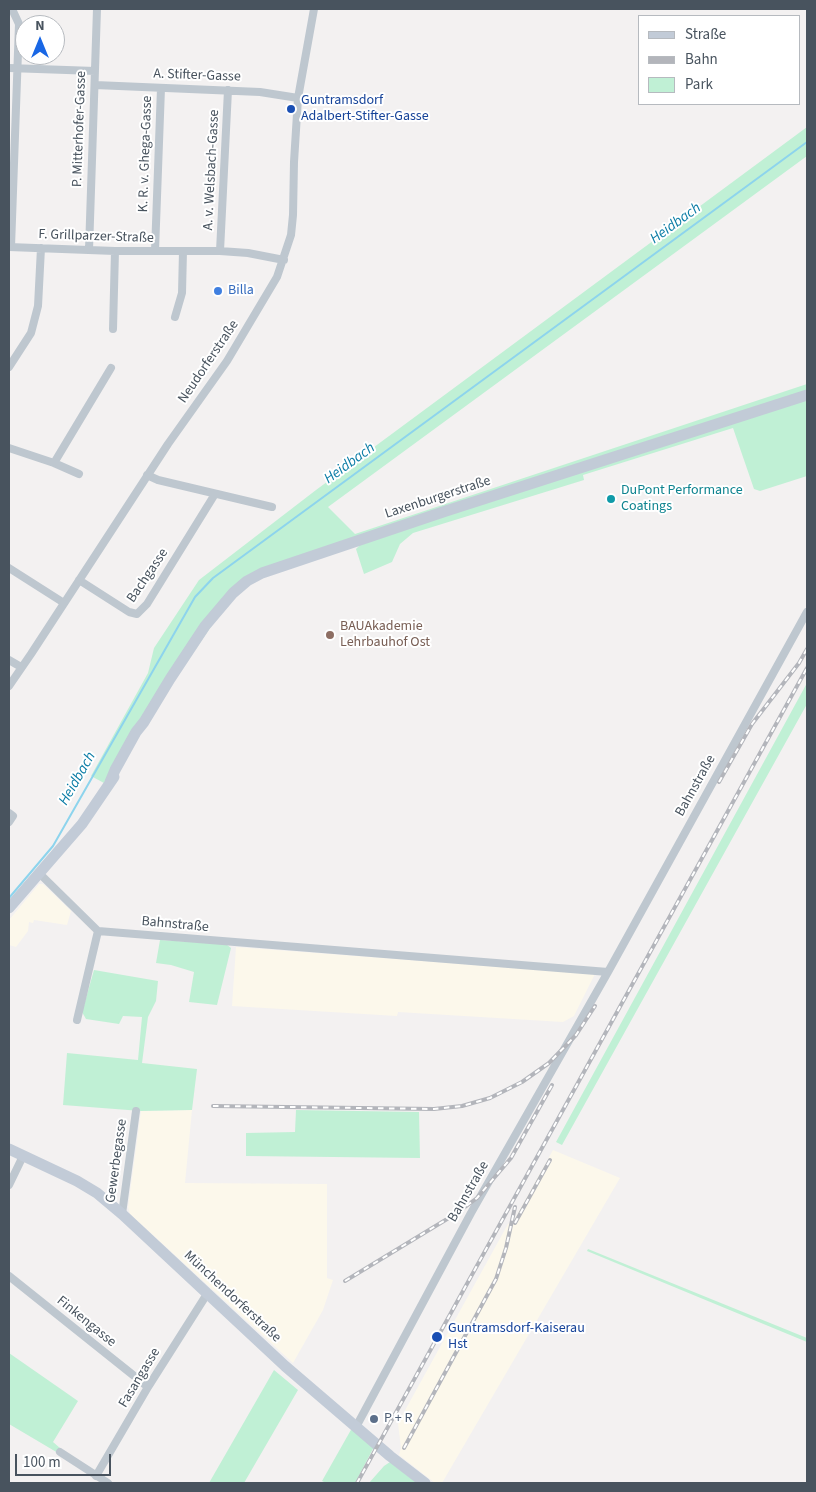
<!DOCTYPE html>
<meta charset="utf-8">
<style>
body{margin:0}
#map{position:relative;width:816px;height:1492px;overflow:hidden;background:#f3f1f1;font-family:"Source Sans 3",sans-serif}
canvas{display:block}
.frame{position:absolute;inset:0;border:10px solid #48535e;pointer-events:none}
.legend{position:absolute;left:638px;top:15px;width:162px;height:90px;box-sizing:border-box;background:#fff;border:1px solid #b6babf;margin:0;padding:6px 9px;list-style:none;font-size:15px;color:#48535e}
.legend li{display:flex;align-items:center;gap:10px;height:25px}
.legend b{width:25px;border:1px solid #b6babf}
.north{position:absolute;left:15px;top:15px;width:50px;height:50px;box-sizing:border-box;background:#fff;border:1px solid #b6babf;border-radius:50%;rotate:0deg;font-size:14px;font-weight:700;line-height:20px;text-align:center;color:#48535e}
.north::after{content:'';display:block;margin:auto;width:18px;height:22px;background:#1967e5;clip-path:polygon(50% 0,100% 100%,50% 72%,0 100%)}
.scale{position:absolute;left:15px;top:1454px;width:96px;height:22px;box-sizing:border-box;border:2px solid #48535e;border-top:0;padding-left:6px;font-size:15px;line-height:18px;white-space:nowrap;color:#48535e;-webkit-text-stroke:4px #fff;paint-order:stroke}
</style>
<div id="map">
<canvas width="816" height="1492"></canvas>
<div class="frame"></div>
<ul class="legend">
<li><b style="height:6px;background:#c2cbd7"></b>Straße</li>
<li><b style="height:6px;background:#b3b5bb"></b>Bahn</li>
<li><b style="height:14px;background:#c0f0d5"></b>Park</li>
</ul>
<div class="north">N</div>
<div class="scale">100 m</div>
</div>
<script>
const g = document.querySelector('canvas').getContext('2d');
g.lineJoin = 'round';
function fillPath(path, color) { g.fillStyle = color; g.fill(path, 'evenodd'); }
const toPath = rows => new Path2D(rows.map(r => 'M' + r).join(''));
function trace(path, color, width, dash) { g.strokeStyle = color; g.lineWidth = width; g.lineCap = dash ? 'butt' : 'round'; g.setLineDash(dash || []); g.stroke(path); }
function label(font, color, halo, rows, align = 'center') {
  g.font = font + ' "Source Sans 3",sans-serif'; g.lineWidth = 4; g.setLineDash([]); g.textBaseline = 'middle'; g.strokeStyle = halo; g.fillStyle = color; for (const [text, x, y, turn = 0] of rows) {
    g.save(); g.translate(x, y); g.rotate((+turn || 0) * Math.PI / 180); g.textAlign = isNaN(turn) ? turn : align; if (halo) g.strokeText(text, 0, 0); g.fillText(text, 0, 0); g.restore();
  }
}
const commercial = toPath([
 [39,884,43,884,71,911,67,925,34,920,33,923,29,922,28,931,16,947,9,945,10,921,9,920],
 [236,947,595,974,574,1016,563,1022,398,1012,397,1016,232,1006],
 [192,1110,185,1183,327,1184,327,1278,333,1280,323,1310,293,1363,130,1214,128,1207,141,1111],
 [553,1150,620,1178,442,1483,435,1483,399,1455,401,1448,398,1423,508,1224,514,1220]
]);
const green = toPath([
 [807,127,807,156,328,507,355,534,807,384,807,390,245,577,104,783,91,776,148,673,154,648,199,580,316,490],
 [807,397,807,476,760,491,754,489,733,428,583,475,584,480,413,533,400,544,392,562,364,574,356,549,364,541],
 [807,683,807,704,562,1145,556,1142],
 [160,940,226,944,231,948,217,1005,189,1002,194,972,171,965,156,963],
 [94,970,158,981,156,1001,148,1017,142,1063,197,1069,192,1110,141,1111,63,1105,67,1053,138,1060,142,1017,123,1016,119,1024,86,1019,82,1012],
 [296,1110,419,1112,420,1158,246,1156,246,1133,295,1132],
 [588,1249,807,1338,807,1342,587,1251],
 [9,1353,78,1401,53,1442,60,1448,58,1453,9,1424],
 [274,1370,298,1390,244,1483,209,1483],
 [352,1428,374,1447,355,1483,326,1483,322,1481],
 [390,1462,417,1483,369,1483,384,1466]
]);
const stream = toPath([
 [9,898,53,846,195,597,213,578,807,142]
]);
const street = toPath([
 [9,68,95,71],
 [95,85,260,92,298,98],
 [9,247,115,251,220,251,248,253,284,260],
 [11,247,19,24,12,9],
 [89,250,97,9],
 [155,251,161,88],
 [220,251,228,90],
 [175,317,182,293,183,251],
 [113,329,115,251],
 [9,367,31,333,38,306,41,248],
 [9,448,54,463,79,474],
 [54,463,111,368],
 [147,475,158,480,272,507],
 [9,568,64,603],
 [79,580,129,612,137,614,147,604,215,494],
 [9,660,21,667],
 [9,686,31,654,168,444,227,361,277,277,291,235,293,215,294,162,298,98,314,9],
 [9,813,13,816,9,822],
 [39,873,98,931],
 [98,931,608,972],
 [77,1020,98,931],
 [9,1185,23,1156],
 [122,1214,136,1111],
 [9,1276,148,1387],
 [356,1427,471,1213,608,972,807,612],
 [60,1452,108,1483],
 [96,1476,148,1387,207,1294]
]);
const secondary = toPath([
 [110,782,115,770,136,732,144,722,170,679,205,626,233,593,247,581,262,573,446,511,807,395],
 [9,908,82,824,114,777],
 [9,1149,77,1181,97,1193,122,1214,285,1366,390,1456,425,1483]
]);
const rail = toPath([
 [719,782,752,724,799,663,807,649],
 [213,1106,434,1109,462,1106,490,1098,522,1082,549,1063,576,1035,595,1006],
 [515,1223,550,1160],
 [345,1281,457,1213,477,1198,511,1158,552,1085],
 [404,1448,496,1279,506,1248,515,1207],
 [357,1483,807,668]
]);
const markers = [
 [291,109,5,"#1a4fb4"],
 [218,291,5,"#3f7fe0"],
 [611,499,5,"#0f9aa8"],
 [330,635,5,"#8d6e63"],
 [437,1337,6,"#1a4fb4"],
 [374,1419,5,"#5c6f8a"]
];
const streetNames = [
 ["A. Stifter-Gasse",197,76,2],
 ["P. Mitterhofer-Gasse",80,129,-88],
 ["K. R. v. Ghega-Gasse",146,154,-88],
 ["A. v. Welsbach-Gasse",212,170,-87],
 ["F. Grillparzer-Straße",96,237,2],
 ["Neudorferstraße",209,362,-56],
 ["Laxenburgerstraße",438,498,-18],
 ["Bachgasse",148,576,-56],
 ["Bahnstraße",696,786,-61],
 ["Bahnstraße",175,925,5],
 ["Gewerbegasse",117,1161,-82],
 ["Bahnstraße",469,1192,-60],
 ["Münchendorferstraße",232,1297,43],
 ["Finkengasse",86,1322,39],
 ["Fasangasse",140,1378,-59]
];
const transitNames = [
 ["Guntramsdorf",301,101],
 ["Adalbert-Stifter-Gasse",301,117],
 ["Guntramsdorf-Kaiserau",448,1329],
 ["Hst",448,1345]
];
const shopNames = [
 ["Billa",228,291]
];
const cultureNames = [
 ["DuPont Performance",621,491],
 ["Coatings",621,507]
];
const educationNames = [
 ["BAUAkademie",340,627],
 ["Lehrbauhof Ost",340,643]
];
const serviceNames = [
 ["P + R",384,1419]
];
const waterNames = [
 ["Heidbach",676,224,-36],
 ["Heidbach",350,464,-36],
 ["Heidbach",78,779,-60]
];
fillPath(commercial, '#fcf8eb');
fillPath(green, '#c0f0d5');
trace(stream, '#8dd4ed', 2);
trace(street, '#bec7cf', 8);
trace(secondary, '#c2cbd7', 11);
trace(rail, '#b3b5bb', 4);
trace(rail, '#fff', 2, [5.5]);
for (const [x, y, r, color] of markers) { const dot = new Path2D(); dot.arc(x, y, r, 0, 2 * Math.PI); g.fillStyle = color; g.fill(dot); trace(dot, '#fff', 2); }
label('14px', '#48535e', '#fff', streetNames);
label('14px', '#164399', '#fff', transitNames, 'left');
label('14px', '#366cbe', '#fff', shopNames, 'left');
label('14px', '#0d838f', '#fff', cultureNames, 'left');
label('14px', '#785e54', '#fff', educationNames, 'left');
label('14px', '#4e5e75', '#fff', serviceNames, 'left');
label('italic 15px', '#0c7da6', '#fff', waterNames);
</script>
